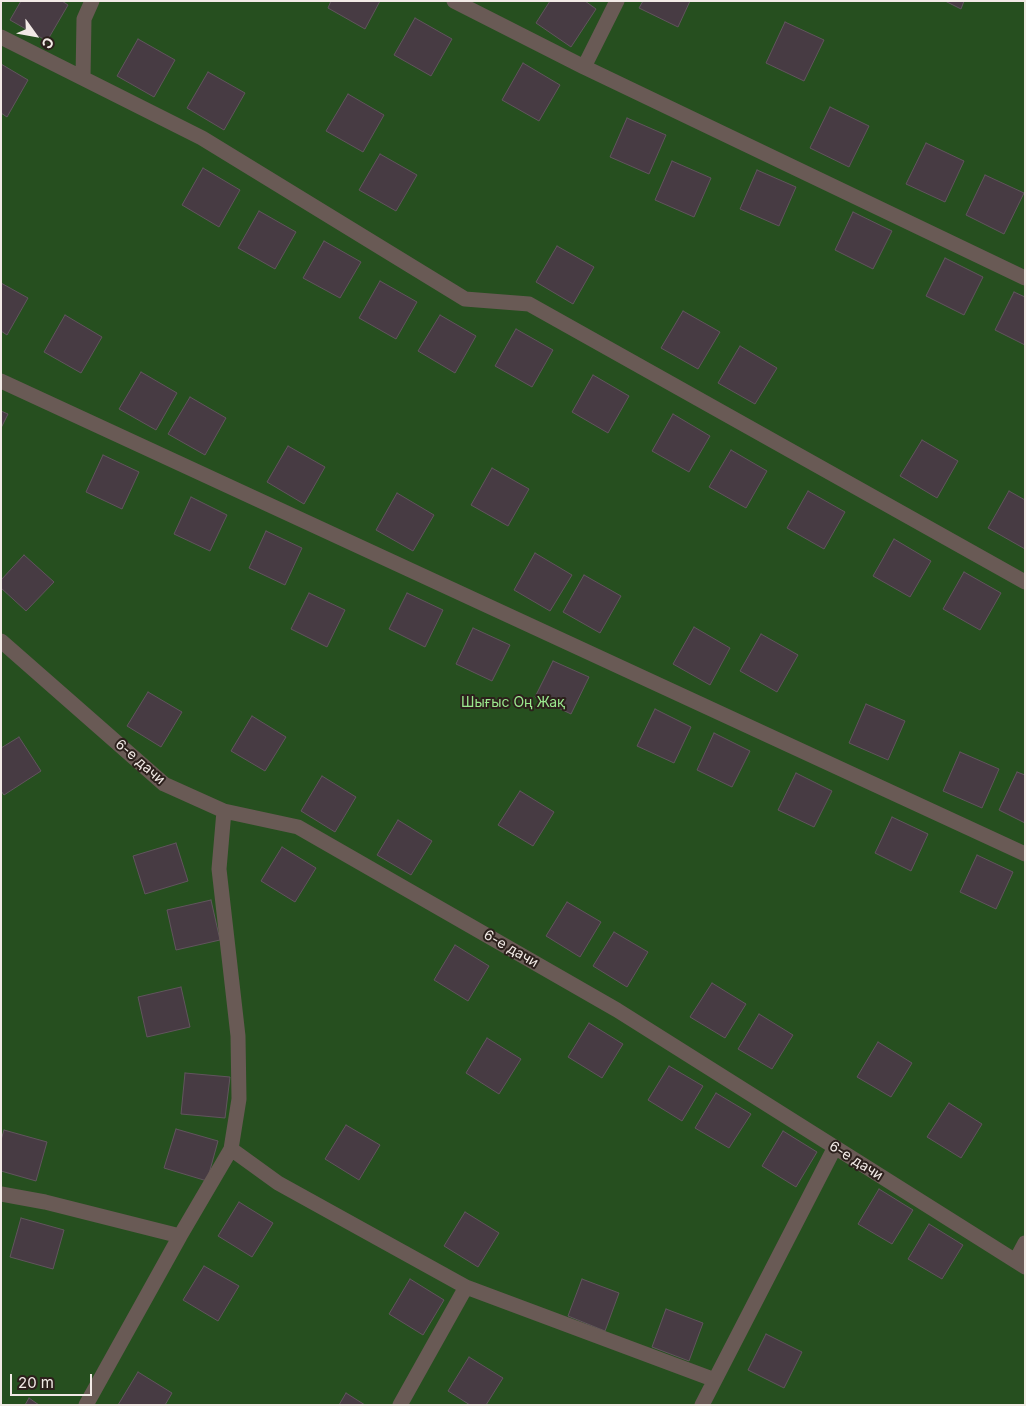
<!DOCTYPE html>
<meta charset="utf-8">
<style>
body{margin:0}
#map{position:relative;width:1026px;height:1406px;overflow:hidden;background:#2c201c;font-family:Inter,sans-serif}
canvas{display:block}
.frame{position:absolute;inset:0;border:2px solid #f2eae6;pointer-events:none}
.north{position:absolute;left:10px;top:10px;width:50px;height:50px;-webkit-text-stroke:4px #2c201c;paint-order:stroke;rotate:122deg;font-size:14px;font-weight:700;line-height:20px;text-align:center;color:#f2eae6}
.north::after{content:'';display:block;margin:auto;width:18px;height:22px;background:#f2eae6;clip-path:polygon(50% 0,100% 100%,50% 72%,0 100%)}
.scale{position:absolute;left:10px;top:1374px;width:82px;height:22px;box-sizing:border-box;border:2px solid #f2eae6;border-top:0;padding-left:6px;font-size:15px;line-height:18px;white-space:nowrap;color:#f2eae6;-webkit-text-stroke:4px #2c201c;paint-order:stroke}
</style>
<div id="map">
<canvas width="1026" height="1406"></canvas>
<div class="frame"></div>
<div class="north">С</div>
<div class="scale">20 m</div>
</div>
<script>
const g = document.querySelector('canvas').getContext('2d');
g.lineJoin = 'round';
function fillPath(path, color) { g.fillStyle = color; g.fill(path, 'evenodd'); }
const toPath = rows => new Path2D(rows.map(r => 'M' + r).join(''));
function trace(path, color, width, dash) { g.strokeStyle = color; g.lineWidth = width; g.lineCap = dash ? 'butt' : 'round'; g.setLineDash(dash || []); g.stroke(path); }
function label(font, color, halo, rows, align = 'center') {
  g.font = font + ' Inter,sans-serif'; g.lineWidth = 4; g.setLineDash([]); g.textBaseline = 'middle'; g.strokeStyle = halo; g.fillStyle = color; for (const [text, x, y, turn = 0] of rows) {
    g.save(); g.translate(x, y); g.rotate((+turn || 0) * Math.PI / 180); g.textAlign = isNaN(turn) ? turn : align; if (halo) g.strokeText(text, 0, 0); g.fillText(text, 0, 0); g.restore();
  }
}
const green = toPath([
 [1,1,1025,1,1025,1405,1,1405]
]);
const building = toPath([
 [21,1,62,1,68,5,47,41,10,20,21,1],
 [331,1,380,1,365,29,328,8,331,1],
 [550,1,585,1,596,9,571,47,536,23,550,1],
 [643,1,690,1,678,27,639,8,643,1],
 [945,1,964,1,961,9,945,1],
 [415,18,452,39,431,76,394,55,415,18],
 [785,22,824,40,804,81,766,63,785,22],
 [138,39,175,60,154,97,117,76,138,39],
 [523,63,560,85,539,121,502,100,523,63],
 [1,64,28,80,7,117,1,113,1,64],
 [208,72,245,93,224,130,187,108,208,72],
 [348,94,384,115,363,152,326,131,348,94],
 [830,107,869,126,849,167,810,148,830,107],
 [627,118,666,135,649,174,610,157,627,118],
 [926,143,964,161,945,202,906,184,926,143],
 [380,154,417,175,396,211,359,190,380,154],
 [672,161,711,178,694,217,655,200,672,161],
 [203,168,240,190,219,227,182,205,203,168],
 [757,170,796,187,779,226,740,209,757,170],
 [985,175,1024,193,1004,234,966,215,985,175],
 [259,211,296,232,275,269,238,248,259,211],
 [853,212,892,231,873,269,835,250,853,212],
 [324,241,361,262,340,298,303,278,324,241],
 [557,246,594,267,573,304,536,282,557,246],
 [945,258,983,277,964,315,926,296,945,258],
 [380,281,417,302,396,339,359,318,380,281],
 [1,283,28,298,7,335,1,331,1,283],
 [1014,292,1025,297,1025,345,995,330,1014,292],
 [683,311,720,332,698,369,661,348,683,311],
 [65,315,102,337,81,373,44,352,65,315],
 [440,315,476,336,455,373,418,351,440,315],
 [516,329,553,350,532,387,495,366,516,329],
 [740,346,777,368,755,404,718,383,740,346],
 [141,372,177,393,156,430,119,409,141,372],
 [593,375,629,396,608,433,572,412,593,375],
 [190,397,226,418,205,455,168,434,190,397],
 [1,411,8,414,1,428,1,411],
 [673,414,710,436,689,472,652,451,673,414],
 [922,440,958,461,937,498,900,476,922,440],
 [288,446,325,467,304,504,267,482,288,446],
 [731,450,767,471,746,508,709,487,731,450],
 [103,455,139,472,122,509,86,492,103,455],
 [492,468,529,489,508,526,471,505,492,468],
 [808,491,845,512,824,549,787,528,808,491],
 [1009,491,1025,500,1025,549,988,528,1009,491],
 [397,493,434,515,413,551,376,530,397,493],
 [191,497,227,515,210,551,174,534,191,497],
 [266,531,302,548,285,585,249,568,266,531],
 [894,539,931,561,910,597,873,576,894,539],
 [535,553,572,575,550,611,514,590,535,553],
 [24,555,54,582,26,611,1,588,1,580,24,555],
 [964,572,1001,593,980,630,943,609,964,572],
 [584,575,621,596,600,633,563,612,584,575],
 [309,593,345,610,327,647,291,629,309,593],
 [407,593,443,610,425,647,389,629,407,593],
 [694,627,730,648,710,685,673,664,694,627],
 [473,628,510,645,492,681,456,664,473,628],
 [761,634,798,655,777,692,740,671,761,634],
 [553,661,589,677,571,714,535,697,553,661],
 [148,692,182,712,161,747,127,726,148,692],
 [866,704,905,721,888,760,849,743,866,704],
 [655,709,691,727,674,763,637,746,655,709],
 [252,716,286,737,265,771,231,751,252,716],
 [714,733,750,751,732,787,697,770,714,733],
 [19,737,41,771,4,795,1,791,1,748,19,737],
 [960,752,999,769,982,808,943,791,960,752],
 [1017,772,1025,775,1025,823,999,810,1017,772],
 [796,773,832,791,814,827,778,810,796,773],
 [322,776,356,797,335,832,301,811,322,776],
 [520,791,554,812,533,846,498,825,520,791],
 [892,817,928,834,911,871,875,853,892,817],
 [398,820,432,841,411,875,377,855,398,820],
 [176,843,188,881,145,894,133,856,176,843],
 [282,847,316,868,295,902,261,881,282,847],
 [977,855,1013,872,996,909,960,892,977,855],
 [211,900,220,940,176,950,167,910,211,900],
 [567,902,601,922,580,957,546,936,567,902],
 [614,932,648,952,627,987,593,966,614,932],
 [455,945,489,966,468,1001,434,980,455,945],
 [712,983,746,1004,725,1038,690,1017,712,983],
 [181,987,190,1027,147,1037,138,997,181,987],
 [759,1014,793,1035,772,1069,738,1049,759,1014],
 [589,1023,623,1044,602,1078,568,1057,589,1023],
 [487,1038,521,1059,499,1094,466,1073,487,1038],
 [878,1042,912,1063,891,1097,857,1077,878,1042],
 [669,1066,703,1086,682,1121,648,1100,669,1066],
 [185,1073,230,1077,225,1118,181,1114,185,1073],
 [716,1093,751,1114,729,1148,695,1128,716,1093],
 [949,1103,982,1124,961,1158,927,1137,949,1103],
 [346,1125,380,1145,359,1180,325,1159,346,1125],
 [176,1129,218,1141,207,1181,164,1168,176,1129],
 [4,1130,47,1142,36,1181,1,1171,1,1140,4,1130],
 [783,1131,817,1152,796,1187,762,1166,783,1131],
 [879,1189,913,1210,892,1244,858,1224,879,1189],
 [239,1202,273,1223,252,1257,218,1236,239,1202],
 [465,1212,499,1233,478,1267,444,1246,465,1212],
 [21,1218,64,1230,53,1269,10,1257,21,1218],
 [929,1224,963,1245,942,1279,908,1259,929,1224],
 [204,1266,239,1286,218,1321,183,1300,204,1266],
 [410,1279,444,1300,423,1335,389,1314,410,1279],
 [582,1279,619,1293,605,1331,568,1316,582,1279],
 [666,1309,703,1323,689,1361,652,1347,666,1309],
 [766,1334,802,1352,784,1388,748,1370,766,1334],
 [469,1357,503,1378,486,1405,470,1405,448,1391,469,1357],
 [138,1372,172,1393,165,1405,118,1405,138,1372],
 [346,1393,365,1405,339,1405,346,1393],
 [29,1398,39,1405,25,1405,29,1398]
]);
const minor = toPath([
 [454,1,584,67,1025,278],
 [1,37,202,138,465,299,529,304,1025,582],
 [584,67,617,1],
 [83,78,84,19,92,1],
 [1,381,1025,854],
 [1,641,164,784,224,811,298,827,617,1010,1025,1267],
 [231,1149,278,1183,466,1287,715,1380],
 [1,1194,45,1202,180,1236],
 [1016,1260,1025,1243],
 [86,1405,180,1236,231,1149,239,1099,238,1036,219,869,224,811],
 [400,1405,466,1287],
 [702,1405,835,1147]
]);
const parkNames = [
 ["Шығыс Оң Жақ",513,703]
];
const streetNames = [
 ["6-е дачи",140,762,41],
 ["6-е дачи",511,949,30],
 ["6-е дачи",856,1161,32]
];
fillPath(green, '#264f1f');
fillPath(building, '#473b43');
trace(building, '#61555d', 1);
trace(minor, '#695a55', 15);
label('14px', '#9ae78d', '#2c201c', parkNames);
label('14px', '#f2eae6', '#2c201c', streetNames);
</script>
